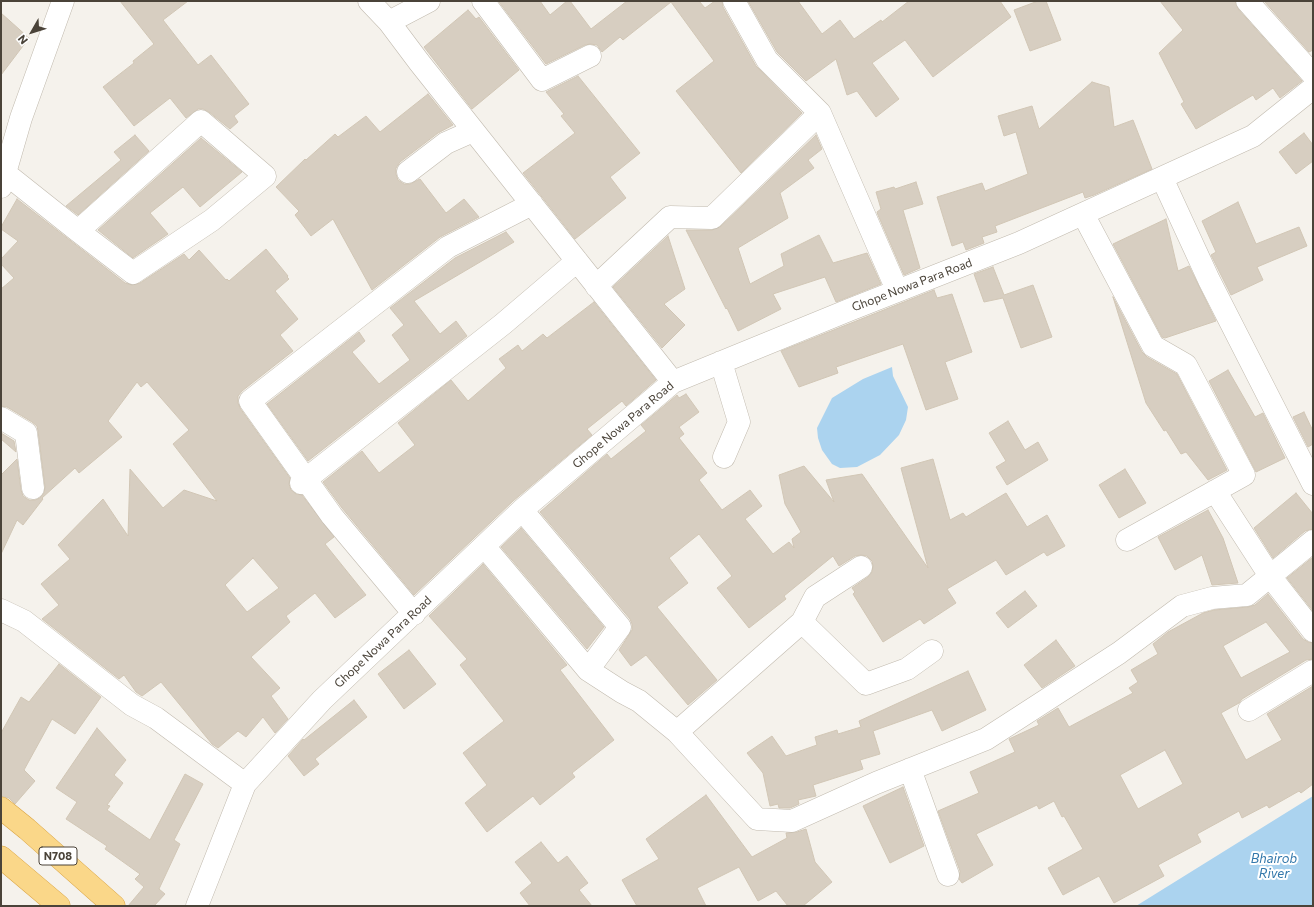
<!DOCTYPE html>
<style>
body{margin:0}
#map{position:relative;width:1314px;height:907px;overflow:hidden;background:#f5f2ec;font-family:Commissioner,sans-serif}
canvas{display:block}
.frame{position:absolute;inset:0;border:2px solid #4a4339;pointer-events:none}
.north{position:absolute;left:12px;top:12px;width:40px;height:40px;-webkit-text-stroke:3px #fff;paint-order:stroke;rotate:231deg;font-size:11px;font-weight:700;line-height:16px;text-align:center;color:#4a4339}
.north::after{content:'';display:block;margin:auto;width:14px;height:18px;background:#4a4339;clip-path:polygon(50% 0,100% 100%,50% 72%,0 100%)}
</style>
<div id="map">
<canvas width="1314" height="907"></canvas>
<div class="frame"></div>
<div class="north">N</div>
</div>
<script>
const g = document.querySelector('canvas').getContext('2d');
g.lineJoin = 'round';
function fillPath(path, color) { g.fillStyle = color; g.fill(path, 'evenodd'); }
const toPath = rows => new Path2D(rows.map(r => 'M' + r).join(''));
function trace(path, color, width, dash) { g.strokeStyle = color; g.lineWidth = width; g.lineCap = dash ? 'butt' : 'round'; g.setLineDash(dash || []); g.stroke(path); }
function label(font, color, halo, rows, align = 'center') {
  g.font = font + ' Commissioner,sans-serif'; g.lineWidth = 4; g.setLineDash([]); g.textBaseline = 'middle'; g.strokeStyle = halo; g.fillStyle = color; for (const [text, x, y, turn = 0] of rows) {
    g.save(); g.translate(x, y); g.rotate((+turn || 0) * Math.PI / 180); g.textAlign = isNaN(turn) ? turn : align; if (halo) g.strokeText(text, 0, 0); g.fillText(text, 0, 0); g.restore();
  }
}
const water = toPath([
 [892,367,893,376,908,407,906,420,899,435,880,455,857,467,840,468,832,464,822,450,818,438,817,428,832,398,863,379],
 [1313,796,1313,906,1136,906]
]);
const building = toPath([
 [120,1,188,1,163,20,198,65,211,55,249,104,234,116,238,122,230,129,209,112,203,109,198,109,186,118,170,98,134,126,103,87,134,63,133,61,154,44,120,1],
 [501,1,540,1,550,15,567,1,570,1,591,29,627,1,699,1,705,8,715,1,722,1,723,7,756,66,802,113,741,173,676,91,714,61,671,2,623,40,620,37,602,52,597,45,590,44,585,45,546,64,499,2,501,1],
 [748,1,798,1,822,34,840,20,854,39,881,20,882,22,909,1,1000,1,1011,17,933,77,905,40,872,63,899,99,876,117,857,91,847,95,836,59,806,81,777,52,748,1],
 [1038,1,1046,1,1061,40,1030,51,1014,10,1038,1],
 [1160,1,1235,1,1238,9,1302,81,1280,98,1273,88,1256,100,1253,95,1196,129,1181,104,1184,102,1159,53,1183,30,1160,1],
 [1264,1,1313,1,1313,50,1309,52,1264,1],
 [468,10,476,19,479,17,519,70,472,109,424,47,468,10],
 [1,13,29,38,1,75,1,13],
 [578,76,640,153,610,177,626,198,575,239,523,173,575,133,561,116,564,114,546,92,578,76],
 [1092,82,1109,87,1114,127,1133,120,1152,169,1094,195,1085,198,1083,192,995,226,997,232,982,237,984,243,966,250,963,242,952,246,937,197,982,183,985,191,1028,174,1016,132,1004,136,998,116,1032,106,1039,129,1092,82],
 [428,94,453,125,438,133,400,162,396,168,396,174,398,180,404,184,410,184,420,179,446,213,464,199,479,217,440,237,372,290,333,219,311,236,295,215,299,211,276,187,305,159,306,160,335,134,338,137,366,116,380,132,428,94],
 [1304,133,1313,145,1313,161,1296,174,1279,152,1304,133],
 [135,135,149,151,78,215,66,206,121,160,114,152,135,135],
 [816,135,822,149,808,160,814,168,780,193,788,218,738,248,750,284,784,266,781,254,819,235,833,263,867,253,881,284,836,302,825,277,773,294,781,309,738,331,727,308,726,309,686,230,712,230,720,227,816,135],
 [201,138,242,172,200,207,183,187,150,213,168,234,133,258,98,230,201,138],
 [916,182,923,204,903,210,920,268,904,275,878,215,877,212,881,209,876,192,894,187,895,189,916,182],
 [17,199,125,283,132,285,140,283,184,254,189,260,199,250,226,280,227,279,229,281,266,249,288,276,287,277,289,279,275,291,298,319,280,335,293,351,242,391,238,396,238,403,240,408,290,478,289,484,291,490,296,494,302,495,334,537,325,544,366,595,335,618,315,593,286,616,290,622,251,657,280,688,271,696,288,719,275,733,263,717,246,737,238,731,218,748,212,744,161,682,142,696,136,692,124,675,119,679,42,619,59,605,41,584,70,559,58,545,103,499,128,536,130,469,163,508,184,490,217,501,173,444,189,430,147,382,141,387,137,382,108,421,122,437,79,473,75,468,42,498,43,499,23,525,17,520,1,554,1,475,17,459,21,490,23,496,29,500,35,500,40,498,44,493,45,487,38,431,37,426,32,422,7,407,1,406,1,289,14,278,1,264,1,259,18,241,1,229,1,227,17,199],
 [253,558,279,588,247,612,225,585,253,558],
 [1238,202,1256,244,1299,227,1307,246,1257,267,1263,280,1231,295,1211,255,1216,252,1202,221,1238,202],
 [1166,219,1178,271,1189,266,1216,321,1165,338,1162,337,1113,244,1166,219],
 [506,232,514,242,414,301,440,334,456,321,467,336,308,461,267,404,359,332,365,341,352,352,379,384,410,360,392,335,404,325,390,308,455,258,506,232],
 [668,236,685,289,664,304,685,325,662,348,613,287,668,236],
 [993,267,1004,295,1033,285,1052,337,1021,348,1003,298,984,302,974,274,993,267],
 [934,290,937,298,952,294,972,352,945,362,958,399,926,410,903,344,836,367,838,373,799,387,781,351,934,290],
 [1113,297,1142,352,1147,357,1177,374,1227,470,1208,480,1186,452,1181,454,1166,430,1164,431,1146,403,1113,297],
 [594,302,656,380,626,406,622,401,587,429,592,435,513,501,414,595,342,508,323,482,362,451,379,473,415,445,398,423,451,380,468,401,506,368,499,359,518,345,522,351,543,334,547,338,594,302],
 [1228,370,1255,417,1263,413,1285,458,1256,472,1209,381,1228,370],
 [686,394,699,412,679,427,684,434,679,438,707,473,699,480,722,510,750,490,762,506,745,519,773,554,789,542,794,548,792,539,801,532,785,504,779,475,804,466,834,502,826,480,862,474,928,568,901,468,933,459,950,520,963,513,966,517,1006,493,1027,527,1047,515,1065,546,1047,556,1044,552,1006,575,996,560,947,589,956,603,924,624,920,619,883,642,853,594,855,592,852,588,868,577,872,572,873,566,872,561,867,556,861,555,855,556,839,566,833,556,784,596,786,599,749,628,717,588,732,576,699,534,669,558,688,583,657,607,717,680,688,705,646,655,631,666,619,650,632,630,632,624,630,619,540,512,607,454,611,459,646,431,641,425,677,395,679,398,686,394],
 [1304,412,1313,431,1313,444,1308,447,1293,417,1304,412],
 [1008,421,1025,450,1038,442,1048,460,1007,485,996,467,1006,461,989,433,1008,421],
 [1,433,14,441,16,452,1,439,1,433],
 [1125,469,1146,503,1119,518,1099,485,1125,469],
 [1296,493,1313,514,1313,529,1305,531,1273,558,1254,528,1296,493],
 [1208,510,1223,538,1238,583,1212,585,1202,555,1175,570,1158,537,1208,510],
 [521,528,604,627,587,649,501,547,521,528],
 [1313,557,1313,611,1287,578,1313,557],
 [483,564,567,665,560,670,614,740,572,773,575,777,540,805,533,796,487,832,465,803,487,785,463,753,504,721,460,665,467,659,429,616,483,564],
 [1025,591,1037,606,1008,628,996,613,1025,591],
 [1268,594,1303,639,1308,642,1313,643,1313,659,1306,660,1242,699,1239,703,1221,713,1246,760,1282,740,1267,714,1313,686,1313,784,1301,793,1299,791,1269,808,1267,805,1242,818,1239,811,1197,834,1201,842,1158,865,1164,876,1114,903,1099,876,1063,895,1048,868,1083,849,1064,816,1062,817,1054,801,1039,809,1037,805,976,834,993,865,962,883,959,879,960,871,938,811,979,793,970,772,1015,752,1009,739,1039,725,1037,721,1058,708,1069,727,1133,693,1129,688,1138,682,1131,670,1158,654,1153,644,1168,632,1203,613,1214,610,1248,607,1255,605,1268,594],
 [1266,622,1290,652,1241,678,1223,646,1266,622],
 [1165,750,1183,784,1138,809,1120,775,1165,750],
 [1056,640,1075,666,1042,688,1024,665,1056,640],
 [409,650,436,684,404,709,378,674,409,650],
 [59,664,101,697,75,734,52,719,24,770,35,781,15,804,9,798,1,796,1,733,21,697,29,702,59,664],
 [968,671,986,710,942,731,932,710,873,731,880,754,860,760,863,769,813,785,816,796,798,800,799,804,790,808,779,808,778,804,770,806,763,773,747,753,772,736,786,756,817,745,815,737,837,730,838,734,861,727,859,721,968,671],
 [354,700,367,717,315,759,319,764,304,776,288,756,303,739,304,740,354,700],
 [97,728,126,760,114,775,123,783,107,805,110,806,107,810,150,840,185,774,203,784,174,840,180,844,159,889,165,894,154,906,128,906,144,887,135,879,140,874,105,849,107,846,66,819,77,802,56,788,97,728],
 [903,787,924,846,890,863,863,806,903,787],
 [706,795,752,857,787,838,786,833,797,832,806,829,815,862,832,882,803,906,788,906,776,891,758,901,739,867,697,888,706,906,637,906,622,880,659,859,646,839,706,795],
 [541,842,558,863,567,856,588,883,579,890,592,906,530,906,520,893,532,883,515,862,541,842]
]);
const minor = toPath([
 [369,1,389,22,419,62,673,382],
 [483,1,542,80,590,56],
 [734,1,767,60,820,113,897,290],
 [1247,1,1313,75],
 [389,22,429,1],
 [408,172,446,143,473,131],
 [5,173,78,231,133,273,212,220,265,176,201,121,78,231],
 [1162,178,1209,280,1313,484],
 [1,187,21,118,63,1],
 [1083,214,1153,346,1186,365,1244,475,1127,540],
 [596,286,670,217,712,218,820,113],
 [721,362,739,422,724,457],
 [1,418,26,433,33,488],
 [301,483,503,324,577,261],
 [1215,491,1270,576,1313,631],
 [522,510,620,627,588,670],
 [484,546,588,670,622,692,639,701,677,732,757,819,792,821,876,783,986,739,1119,653,1182,606,1212,598,1247,595,1313,541],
 [1,610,24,621,132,705,156,718,245,784],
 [414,614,332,516,250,401,448,247,532,204],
 [802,622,866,684,907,669,932,651],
 [1249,710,1313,671],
 [677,732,802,622,815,597,861,567],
 [910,769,948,875],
 [197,906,245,784,322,700,484,546,522,510,673,382,849,310,1019,243,1253,136,1313,88]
]);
const trunk = toPath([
 [1,808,27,829,114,906],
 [1,857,59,906]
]);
const shields = [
 [58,856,38]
];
const shieldNames = [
 ["N708",58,856]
];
const streetNames = [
 ["Ghope Nowa Para Road",912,285,-21],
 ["Ghope Nowa Para Road",623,425,-40],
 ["Ghope Nowa Para Road",383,642,-43]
];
const waterNames = [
 ["Bhairob",1274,859],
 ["River",1274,874]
];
fillPath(water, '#abd3ef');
fillPath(building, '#d7cec1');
trace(building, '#d1c6b5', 1);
trace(minor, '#c1baae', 23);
trace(trunk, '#d9a342', 23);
trace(minor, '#fff', 22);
trace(trunk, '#fad789', 22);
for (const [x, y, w] of shields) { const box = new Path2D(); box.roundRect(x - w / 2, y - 9, w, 18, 3); g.fillStyle = '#fff'; g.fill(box); trace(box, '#4a4339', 1); }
label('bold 11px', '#4a4339', null, shieldNames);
label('12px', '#4a4339', '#fff', streetNames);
label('italic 13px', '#3378ab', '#fff', waterNames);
</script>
